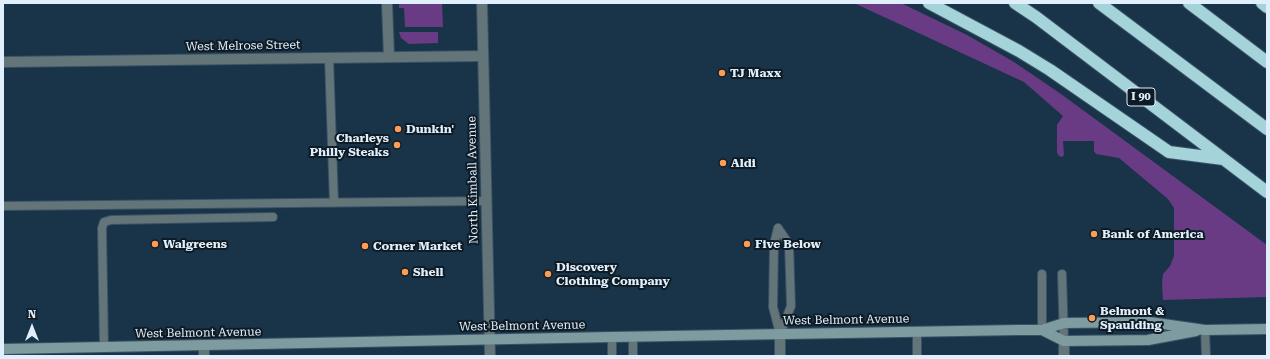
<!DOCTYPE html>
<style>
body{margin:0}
#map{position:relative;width:1270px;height:359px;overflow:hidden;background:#193448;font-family:"Roboto Serif",serif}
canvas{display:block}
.frame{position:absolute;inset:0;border:4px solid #dfeffc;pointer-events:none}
.north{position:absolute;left:12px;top:307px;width:40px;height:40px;-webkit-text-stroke:3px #0f1b24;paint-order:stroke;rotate:0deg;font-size:11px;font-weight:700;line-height:16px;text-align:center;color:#dfeffc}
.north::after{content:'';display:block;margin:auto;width:14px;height:18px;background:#dfeffc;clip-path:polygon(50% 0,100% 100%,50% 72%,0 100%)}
</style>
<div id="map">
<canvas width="1270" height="359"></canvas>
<div class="frame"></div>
<div class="north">N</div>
</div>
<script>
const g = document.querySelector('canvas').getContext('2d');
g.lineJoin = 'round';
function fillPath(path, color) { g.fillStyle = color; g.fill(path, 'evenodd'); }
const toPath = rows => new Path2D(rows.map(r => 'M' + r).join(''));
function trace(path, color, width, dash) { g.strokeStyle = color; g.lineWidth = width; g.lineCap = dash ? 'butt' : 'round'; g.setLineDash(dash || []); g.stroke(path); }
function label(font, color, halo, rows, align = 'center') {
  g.font = font + ' "Roboto Serif",serif'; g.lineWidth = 4; g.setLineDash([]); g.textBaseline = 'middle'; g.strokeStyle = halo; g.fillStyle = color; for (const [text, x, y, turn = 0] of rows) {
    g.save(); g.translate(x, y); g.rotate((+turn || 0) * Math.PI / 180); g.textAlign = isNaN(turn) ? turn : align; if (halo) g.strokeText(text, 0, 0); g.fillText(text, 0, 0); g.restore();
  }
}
const green = toPath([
 [399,3,442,3,443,27,405,27,404,8,399,8],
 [854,3,901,3,903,4,967,35,1014,62,1061,94,1267,245,1267,297,1163,300,1162,283,1163,274,1170,266,1174,256,1174,208,1168,199,1119,158,1096,154,1094,151,1094,141,1063,141,1064,155,1062,157,1059,156,1057,153,1057,125,1063,116,1024,82],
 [399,32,438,32,438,43,409,44,401,38]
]);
const service = toPath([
 [329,58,334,203],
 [3,206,487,201],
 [778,228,789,244,791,306,780,334],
 [778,228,774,244,773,307,780,334],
 [1062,274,1064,341],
 [1042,330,1042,274],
 [1205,330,1206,356],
 [917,332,917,356],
 [612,337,612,356],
 [633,337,633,356],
 [104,348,102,228,104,222,111,220,273,217]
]);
const minor = toPath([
 [387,3,389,57],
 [3,62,483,56],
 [780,334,780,356],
 [1064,341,1064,356],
 [204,346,204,356]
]);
const tertiary = toPath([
 [482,3,490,356]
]);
const secondary = toPath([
 [1042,330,1064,341,1148,340,1196,331],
 [3,349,612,337,1018,330,1042,330,1064,323,1149,322,1205,330,1267,329]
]);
const motorway = toPath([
 [929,3,1019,51,1050,70,1169,152,1223,159],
 [1015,3,1036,17,1267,192],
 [1099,3,1267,129],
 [1189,3,1267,62],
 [1262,3,1267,7]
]);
const markers = [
 [722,73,4,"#fd9d55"],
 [398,129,4,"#fd9d55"],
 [397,145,4,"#fd9d55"],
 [723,163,4,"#fd9d55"],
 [1094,234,4,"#fd9d55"],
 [155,244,4,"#fd9d55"],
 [747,244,4,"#fd9d55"],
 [365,246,4,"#fd9d55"],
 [405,272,4,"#fd9d55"],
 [548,274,4,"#fd9d55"],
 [1092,318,4,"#fd9d55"]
];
const shields = [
 [1141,97,28]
];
const shieldNames = [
 ["I 90",1141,97]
];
const streetNames = [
 ["West Melrose Street",243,46,-1],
 ["North Kimball Avenue",473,180,-91],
 ["West Belmont Avenue",846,320,-1],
 ["West Belmont Avenue",522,326,-1],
 ["West Belmont Avenue",198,333,-1]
];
const poiNames = [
 ["TJ Maxx",730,73],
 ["Dunkin'",406,129],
 ["Charleys",389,138,"right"],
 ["Philly Steaks",389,152,"right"],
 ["Aldi",731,163],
 ["Bank of America",1102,234],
 ["Walgreens",163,244],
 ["Five Below",755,244],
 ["Corner Market",373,246],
 ["Discovery",556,267],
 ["Clothing Company",556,281],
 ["Shell",413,272],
 ["Belmont &",1100,311],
 ["Spaulding",1100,325]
];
fillPath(green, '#693b84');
trace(service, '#395265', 10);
trace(minor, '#395265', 12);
trace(tertiary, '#395265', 12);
trace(secondary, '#395265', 12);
trace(motorway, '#395265', 14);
trace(service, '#637578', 8);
trace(minor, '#637578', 10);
trace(tertiary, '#637578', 10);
trace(secondary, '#7e9ba0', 10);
trace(motorway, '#a5d3da', 12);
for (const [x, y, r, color] of markers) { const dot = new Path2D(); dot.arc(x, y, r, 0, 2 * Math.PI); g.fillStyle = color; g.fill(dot); trace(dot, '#0f1b24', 1.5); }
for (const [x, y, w] of shields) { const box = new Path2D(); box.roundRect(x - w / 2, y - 9, w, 18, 3); g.fillStyle = '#0f1b24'; g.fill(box); trace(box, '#dfeffc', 1); }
label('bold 11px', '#dfeffc', null, shieldNames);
label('12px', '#dfeffc', '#0f1b24', streetNames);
label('bold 12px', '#dfeffc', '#0f1b24', poiNames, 'left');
</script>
